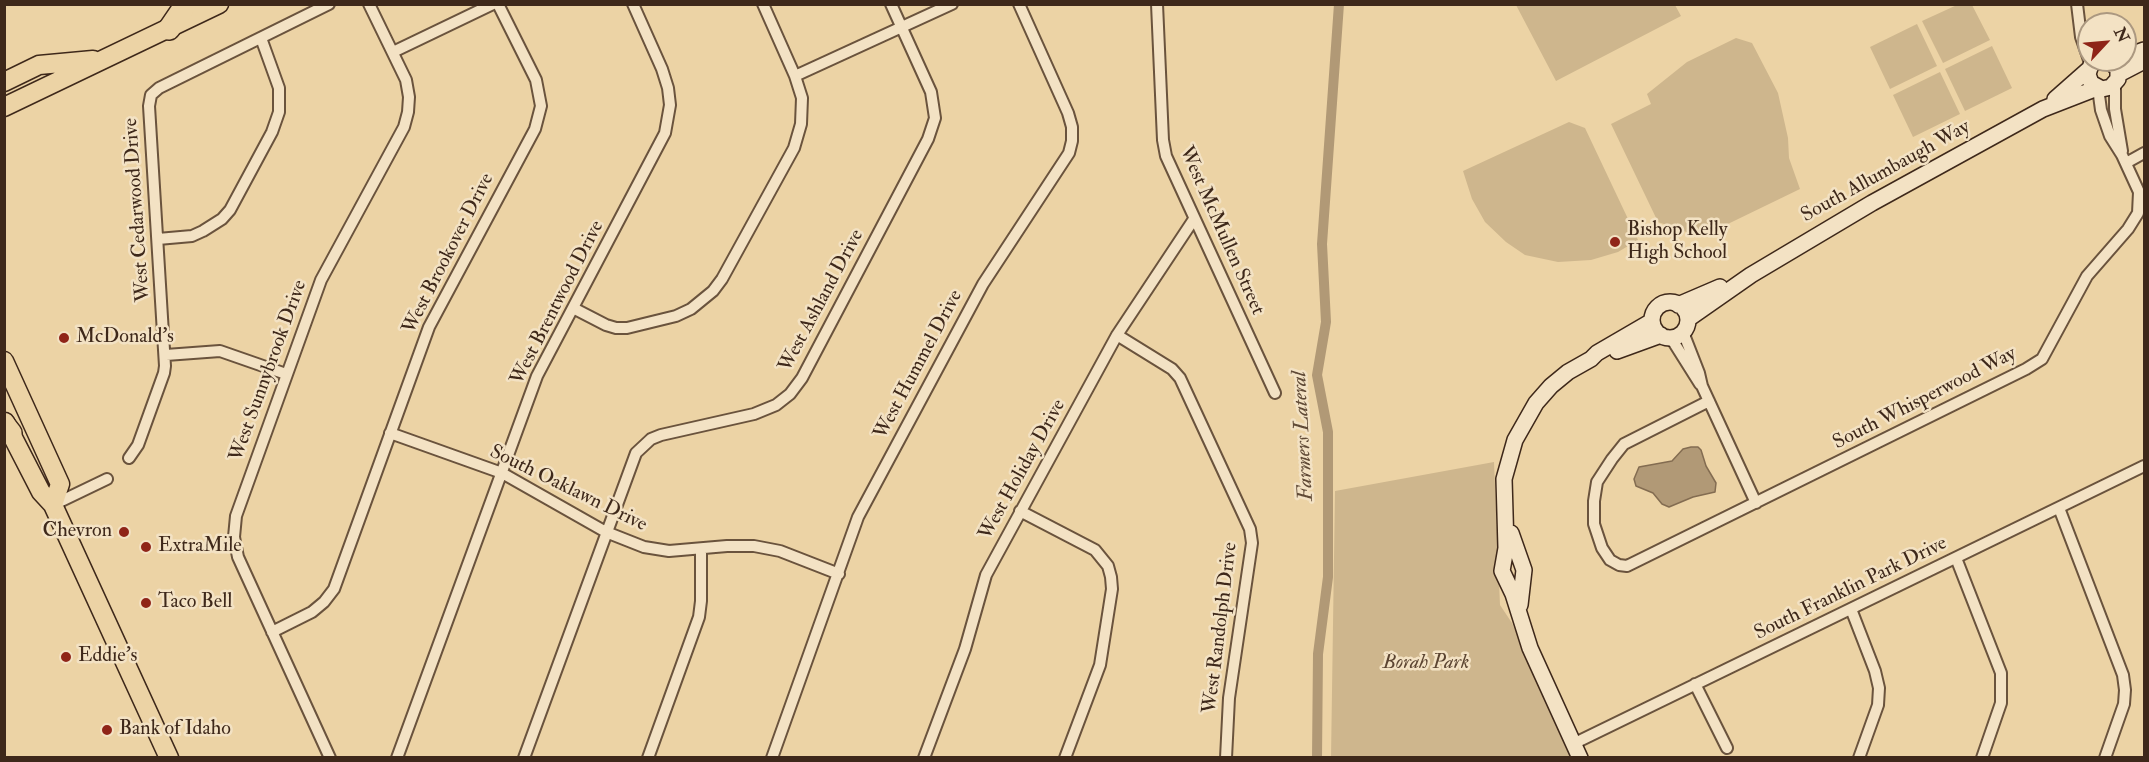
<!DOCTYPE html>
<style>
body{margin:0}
#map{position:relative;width:2149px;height:762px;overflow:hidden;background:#ecd3a5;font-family:"IM FELL Double Pica",serif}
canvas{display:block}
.frame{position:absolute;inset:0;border:6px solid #3e281a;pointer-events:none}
.north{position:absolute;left:2077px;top:12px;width:60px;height:60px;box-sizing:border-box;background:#f3e2c4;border:2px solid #ab9880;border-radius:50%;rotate:64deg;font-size:16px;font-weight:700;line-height:24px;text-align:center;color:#3e281a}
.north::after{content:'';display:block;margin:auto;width:21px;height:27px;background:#8f2418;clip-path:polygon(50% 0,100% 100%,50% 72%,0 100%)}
</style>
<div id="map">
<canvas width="2149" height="762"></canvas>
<div class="frame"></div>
<div class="north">N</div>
</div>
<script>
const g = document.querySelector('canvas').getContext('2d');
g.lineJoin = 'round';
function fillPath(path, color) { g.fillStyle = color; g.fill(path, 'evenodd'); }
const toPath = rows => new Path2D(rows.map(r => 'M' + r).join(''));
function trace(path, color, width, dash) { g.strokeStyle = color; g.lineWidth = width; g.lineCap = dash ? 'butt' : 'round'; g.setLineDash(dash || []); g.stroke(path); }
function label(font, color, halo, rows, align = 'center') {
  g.font = font + ' "IM FELL Double Pica",serif'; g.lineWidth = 5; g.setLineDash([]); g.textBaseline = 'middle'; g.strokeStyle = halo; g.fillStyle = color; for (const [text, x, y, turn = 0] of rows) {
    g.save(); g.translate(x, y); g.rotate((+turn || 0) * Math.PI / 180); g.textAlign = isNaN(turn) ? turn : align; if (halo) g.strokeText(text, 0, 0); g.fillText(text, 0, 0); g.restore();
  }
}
const green = toPath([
 [1516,5,1675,5,1681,16,1556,81],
 [1957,5,1972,5,1990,40,1943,63,1922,21],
 [1917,24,1937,66,1890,89,1870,47],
 [1736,38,1752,43,1778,93,1788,138,1789,158,1800,189,1701,237,1658,222,1611,124,1651,104,1647,94,1687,62],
 [1992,46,2012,88,1965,111,1945,69],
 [1940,72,1960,114,1913,137,1893,95],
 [1569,122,1585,128,1638,240,1618,252,1591,260,1558,262,1525,255,1506,242,1485,222,1472,199,1463,171],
 [1494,462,1500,605,1512,623,1570,757,1331,758,1335,491]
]);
const water = toPath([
 [1691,447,1698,447,1701,450,1706,466,1716,483,1715,492,1693,497,1669,507,1662,504,1653,493,1636,486,1634,479,1639,467,1672,461,1683,449,1691,447]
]);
const canal = toPath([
 [1317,758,1318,654,1328,577,1328,432,1317,375,1326,322,1322,244,1339,4]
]);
const street = toPath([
 [1157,4,1163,140,1166,156,1275,393],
 [2077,4,2081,37,2089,60],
 [393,52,493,4],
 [795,76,952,4],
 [2115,84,2115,109,2122,151],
 [2126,163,2144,153],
 [158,239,192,236,203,231,222,219,230,210,272,132,279,112,279,88,261,38],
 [573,308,606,325,616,328,627,328,676,316,691,309,713,291,722,279,794,148,801,124,802,98,795,76,763,4],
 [1683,332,1699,373,1702,386,1756,503],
 [1117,335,1172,369,1180,378,1250,529,1252,543,1229,698,1226,758],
 [1671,338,1700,384],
 [166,355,220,351,286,374],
 [1709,401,1624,444,1612,459,1597,482,1594,501,1594,524,1602,548,1610,560,1619,565,1627,566,2026,369,2042,359,2087,276,2128,229,2138,213,2139,192,2122,155,2110,136,2101,110,2098,88],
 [390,433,502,473,606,532,644,547,669,551,727,546,754,546,780,551,839,574],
 [129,458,138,445,164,373,165,366,149,106,151,95,159,88,329,4],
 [53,505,107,479],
 [2059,508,2123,675,2125,690,2124,704,2105,758],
 [1020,511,1095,550,1108,566,1111,577,1112,589,1100,665,1065,758],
 [1956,558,2001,673,2001,703,1982,758],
 [1851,609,1875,671,1879,688,1878,705,1859,758],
 [272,632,312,612,324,602,334,589,429,327,535,129,541,106,536,80,498,4],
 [1695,684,1727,748],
 [1573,744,2144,466],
 [330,758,238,557,234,537,236,516,321,280,404,127,408,112,409,97,406,80,369,4],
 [397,758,537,376,665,133,670,105,668,88,662,69,633,4],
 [524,758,636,453,651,439,661,435,754,414,776,405,790,394,802,378,928,139,935,118,931,92,891,4],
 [648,758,699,617,701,601,701,549],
 [772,758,858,517,983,284,1069,153,1072,141,1072,127,1068,113,1019,4],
 [924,758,965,649,986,575,1117,335,1194,219]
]);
const secondary = toPath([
 [2125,57,2144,50],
 [2099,60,2091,65,2088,74,2091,83,2102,89,2111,87,2118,79,2118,69,2108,60],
 [2119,74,2144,61],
 [2055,99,2089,69],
 '1652 320a18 18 0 1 1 36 0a18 18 0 1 1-36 0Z',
 [1678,305,1720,287],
 [1688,319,1751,275,1872,203,2043,109,2097,88],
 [1617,351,1661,335],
 [1511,533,1524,570,1520,605],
 [1580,758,1530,648,1513,594,1502,571,1506,548,1504,479,1515,440,1536,403,1551,386,1568,372,1591,359,1597,353,1652,321]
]);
const primary = toPath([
 [4,82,39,65,93,60],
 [4,107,219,4],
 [4,361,60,484,53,505],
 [5,422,41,492,53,505,169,758]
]);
const highway = toPath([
 [169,29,186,4],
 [4,424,11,433]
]);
const markers = [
 [1615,242,6,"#8f2418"],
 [64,338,6,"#8f2418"],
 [124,532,6,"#8f2418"],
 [146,547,6,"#8f2418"],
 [146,603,6,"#8f2418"],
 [66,657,6,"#8f2418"],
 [107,730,6,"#8f2418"]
];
const streetNames = [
 ["South Allumbaugh Way",1886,172,-29],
 ["West Cedarwood Drive",138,210,-94],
 ["West McMullen Street",1221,231,66],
 ["West Brookover Drive",449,254,-63],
 ["West Ashland Drive",822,301,-62],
 ["West Brentwood Drive",558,303,-63],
 ["West Hummel Drive",919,365,-62],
 ["West Sunnybrook Drive",269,371,-70],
 ["South Whisperwood Way",1925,399,-27],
 ["West Holiday Drive",1023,470,-61],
 ["South Oaklawn Drive",568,489,26],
 ["South Franklin Park Drive",1851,589,-26],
 ["West Randolph Drive",1221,628,-83]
];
const poiNames = [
 ["Bishop Kelly",1627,231],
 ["High School",1627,254],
 ["McDonald's",76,338],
 ["Chevron",112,532,"right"],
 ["ExtraMile",158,547],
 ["Taco Bell",158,603],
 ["Eddie's",78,657],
 ["Bank of Idaho",119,730]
];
const parkNames = [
 ["Borah Park",1426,664]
];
const waterNames = [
 ["Farmers Lateral",1304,436,-93]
];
fillPath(green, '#ceb68d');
fillPath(water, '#b19976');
trace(water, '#836c51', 1.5);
trace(canal, '#b19976', 10);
trace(street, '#6a533d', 14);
trace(secondary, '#3e281a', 18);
trace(primary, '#3e281a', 21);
trace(highway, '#3e281a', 24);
trace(street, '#f3e2c4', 10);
trace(secondary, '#f3e2c4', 15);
trace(primary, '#ecd3a5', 18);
trace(highway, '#ecd3a5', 21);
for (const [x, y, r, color] of markers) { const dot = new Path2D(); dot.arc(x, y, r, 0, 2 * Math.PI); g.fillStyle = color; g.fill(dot); trace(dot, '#f3e2c4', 2); }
label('20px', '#3e281a', '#f3e2c4', streetNames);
label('20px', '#3e281a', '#f3e2c4', poiNames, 'left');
label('italic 20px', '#5b4431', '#f3e2c4', parkNames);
label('italic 21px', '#604a36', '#f3e2c4', waterNames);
</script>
